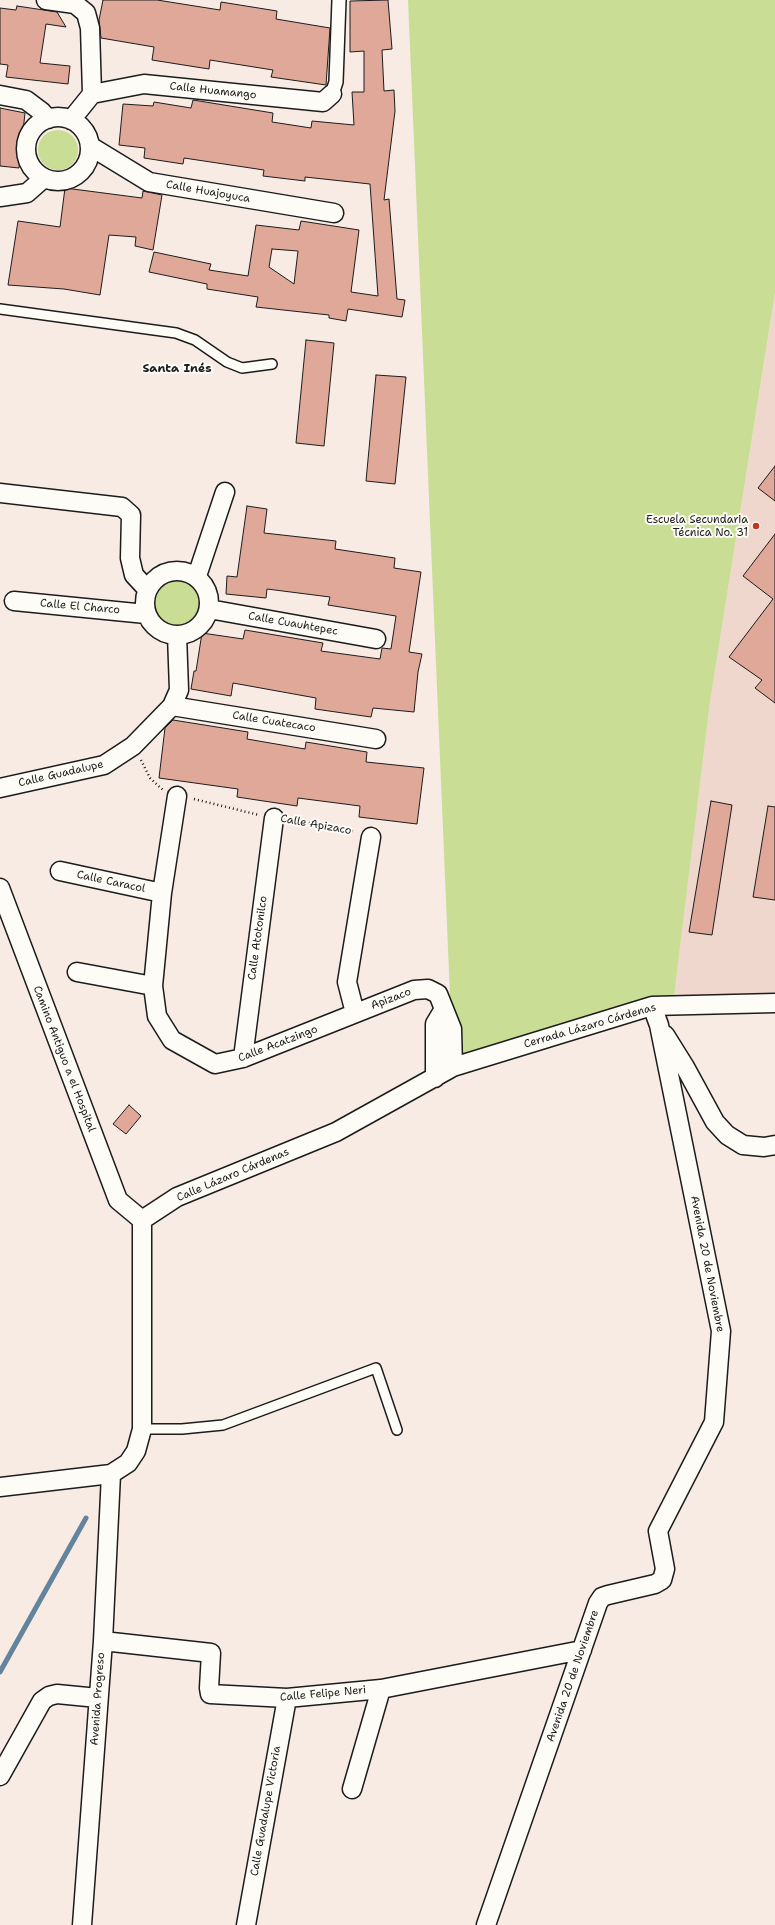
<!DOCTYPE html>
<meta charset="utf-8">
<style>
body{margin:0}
canvas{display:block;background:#f7ebe4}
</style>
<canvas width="775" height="1925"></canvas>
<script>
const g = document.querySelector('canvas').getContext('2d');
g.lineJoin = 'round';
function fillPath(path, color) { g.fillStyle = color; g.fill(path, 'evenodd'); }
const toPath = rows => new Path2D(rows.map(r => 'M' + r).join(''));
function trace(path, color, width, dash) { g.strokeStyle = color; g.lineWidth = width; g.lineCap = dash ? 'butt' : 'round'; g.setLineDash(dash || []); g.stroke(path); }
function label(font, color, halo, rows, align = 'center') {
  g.font = font + ' "Shantell Sans",sans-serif'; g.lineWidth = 4; g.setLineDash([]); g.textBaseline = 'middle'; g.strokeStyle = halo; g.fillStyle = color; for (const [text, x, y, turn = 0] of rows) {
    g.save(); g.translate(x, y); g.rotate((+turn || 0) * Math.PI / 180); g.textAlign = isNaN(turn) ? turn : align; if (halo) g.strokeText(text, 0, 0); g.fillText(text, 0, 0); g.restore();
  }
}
const built = toPath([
 [775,294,775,992,673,1005,710,702]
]);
const green = toPath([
 [408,0,775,0,775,293,710,702,673,1005,453,1067],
 '38 150a20 20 0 1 1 40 0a20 20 0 1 1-40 0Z',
 '152 602a25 25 0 1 1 50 0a25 25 0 1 1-50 0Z'
]);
const stream = toPath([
 [0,1672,86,1518]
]);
const building = toPath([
 [103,0,157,0,220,10,221,2,277,11,276,19,330,28,326,85,271,77,273,70,210,60,209,69,152,60,154,47,101,38,99,20,103,0],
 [388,0,392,49,382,50,384,91,394,90,395,111,384,200,389,199,397,299,405,300,402,317,348,309,346,321,329,318,329,315,256,307,258,297,207,289,207,284,149,272,154,252,211,264,209,270,248,276,256,225,299,230,301,221,359,230,351,292,378,296,370,184,305,177,305,181,263,176,264,170,184,158,183,164,144,158,145,148,119,145,123,104,153,106,154,102,191,108,193,100,273,113,272,122,311,128,312,121,354,125,352,92,364,92,364,51,350,52,350,1,388,0],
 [272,249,298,251,294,284,269,267,272,249],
 [17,6,57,12,66,27,46,24,40,63,70,66,68,84,6,77,8,65,0,64,0,8,16,10,17,6],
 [0,108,25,113,19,168,0,166,0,108],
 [65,188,142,198,143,191,162,195,153,250,135,246,136,237,109,235,100,295,64,289,8,285,18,221,60,227,65,188],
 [306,340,334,343,324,446,296,443,306,340],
 [376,375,406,377,395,484,366,481,376,375],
 [775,466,775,501,758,488,775,466],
 [247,506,267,509,264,533,336,541,335,549,395,558,394,568,421,572,409,652,422,654,418,672,414,712,373,708,371,717,315,709,316,698,233,683,231,696,191,689,194,671,196,671,202,633,243,639,245,630,323,643,321,651,380,659,382,648,391,649,396,616,328,605,330,597,267,589,266,598,226,594,227,576,237,577,247,506],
 [775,534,775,703,755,688,762,680,729,657,773,599,743,576,775,534],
 [173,720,248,732,247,739,305,749,306,742,367,752,366,762,424,768,417,824,359,817,360,806,298,798,297,806,237,797,238,789,159,778,165,728,173,720],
 [711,801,732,805,712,935,689,932,711,801],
 [768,806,775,807,775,900,753,897,768,806],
 [129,1105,141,1116,126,1134,113,1124,129,1105]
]);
const path = toPath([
 [141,760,150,778,163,790],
 [194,799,259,815],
 [289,820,343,828,355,832]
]);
const service = toPath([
 [0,309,176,333,195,340,227,362,242,368,272,364],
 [142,1429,182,1429,223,1425,376,1368,397,1430]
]);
const pedestrian = toPath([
 [332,94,336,82,339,0]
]);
const minor = toPath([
 [46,0,75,4,86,13,90,28,92,94,71,120],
 [92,94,144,84,323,102,332,94],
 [0,95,26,100,42,112,48,119],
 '26 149a32 32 0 1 1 64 0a32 32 0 1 1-64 0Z',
 [90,146,149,182,334,213],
 [0,197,27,193,44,178],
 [0,493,122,507,131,515,130,558,134,575,147,589],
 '145 603a32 32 0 1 1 64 0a32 32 0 1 1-64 0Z',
 [197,576,225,492],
 [14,601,146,614],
 [209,609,376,639],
 [172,706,376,739],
 [0,788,104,765,133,746,172,706,179,690,177,635],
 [177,796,162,893,153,986,157,1016,172,1040,215,1064,243,1058,414,990,428,989,438,994,452,1029,453,1067],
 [60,871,162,893],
 [0,888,118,1200,142,1220],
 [77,972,153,986],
 [355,1013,347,982,371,837],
 [665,1035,685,1067,715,1122,727,1135,743,1145,764,1147,775,1145],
 [243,1058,274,818],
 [435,1078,435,1024,444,1009],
 [142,1220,177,1197,336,1132,453,1067,652,1006,775,1003],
 [0,1487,111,1474,128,1463,136,1451,142,1429,142,1220],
 [103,1641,211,1653,209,1688,210,1694,287,1698,381,1689,582,1650],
 [0,1776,42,1701,49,1696,57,1694,98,1698],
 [352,1789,381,1689],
 [82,1925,103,1641,111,1474],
 [246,1925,287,1698],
 [486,1925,598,1603,602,1597,608,1595,655,1584,662,1580,665,1569,658,1531,714,1422,721,1331,659,1025,652,1006]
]);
const markers = [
 [756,526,4,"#c8321e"]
];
const streetNames = [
 ["Calle Huamango",213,91,6],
 ["Calle Huajoyuca",208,192,10],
 ["Calle El Charco",80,607,5],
 ["Calle Cuauhtepec",293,624,10],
 ["Calle Cuatecaco",274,722,9],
 ["Calle Guadalupe",61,774,-13],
 ["Calle Apizaco",316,825,10],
 ["Calle Caracol",111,882,12],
 ["Calle Atotonilco",258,938,-82],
 ["Apizaco",391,999,-21],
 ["Cerrada Lázaro Cárdenas",590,1026,-16],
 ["Calle Acatzingo",278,1044,-21],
 ["Camino Antiguo a el Hospital",64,1059,69],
 ["Calle Lázaro Cárdenas",233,1175,-23],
 ["Avenida 20 de Noviembre",707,1264,79],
 ["Avenida 20 de Noviembre",573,1676,-71],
 ["Calle Felipe Neri",323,1694,-5],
 ["Avenida Progreso",98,1699,-86],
 ["Calle Guadalupe Victoria",266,1811,-80]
];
const poiNames = [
 ["Escuela Secundaria",748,520],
 ["Técnica No. 31",748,533]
];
const neighbourhoodNames = [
 ["Santa Inés",177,369]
];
fillPath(built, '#f0d7cd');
fillPath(green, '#c9de94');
trace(stream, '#63849c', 5);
fillPath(building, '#e0a898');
trace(building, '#1c1c1c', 1);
trace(service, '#1c1c1c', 12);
trace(pedestrian, '#1c1c1c', 16);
trace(minor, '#1c1c1c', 21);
trace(path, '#1c1c1c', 2.5, [1, 3]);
trace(service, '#fdfcf7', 9);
trace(pedestrian, '#fdfcf7', 13);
trace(minor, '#fdfcf7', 18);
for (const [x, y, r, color] of markers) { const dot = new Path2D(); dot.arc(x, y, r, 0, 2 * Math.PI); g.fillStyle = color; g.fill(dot); trace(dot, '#fdfcf7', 1.5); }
label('11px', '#1c1c1c', '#fdfcf7', streetNames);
label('11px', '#1c1c1c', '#fdfcf7', poiNames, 'right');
label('bold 12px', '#1c1c1c', '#fdfcf7', neighbourhoodNames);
</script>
